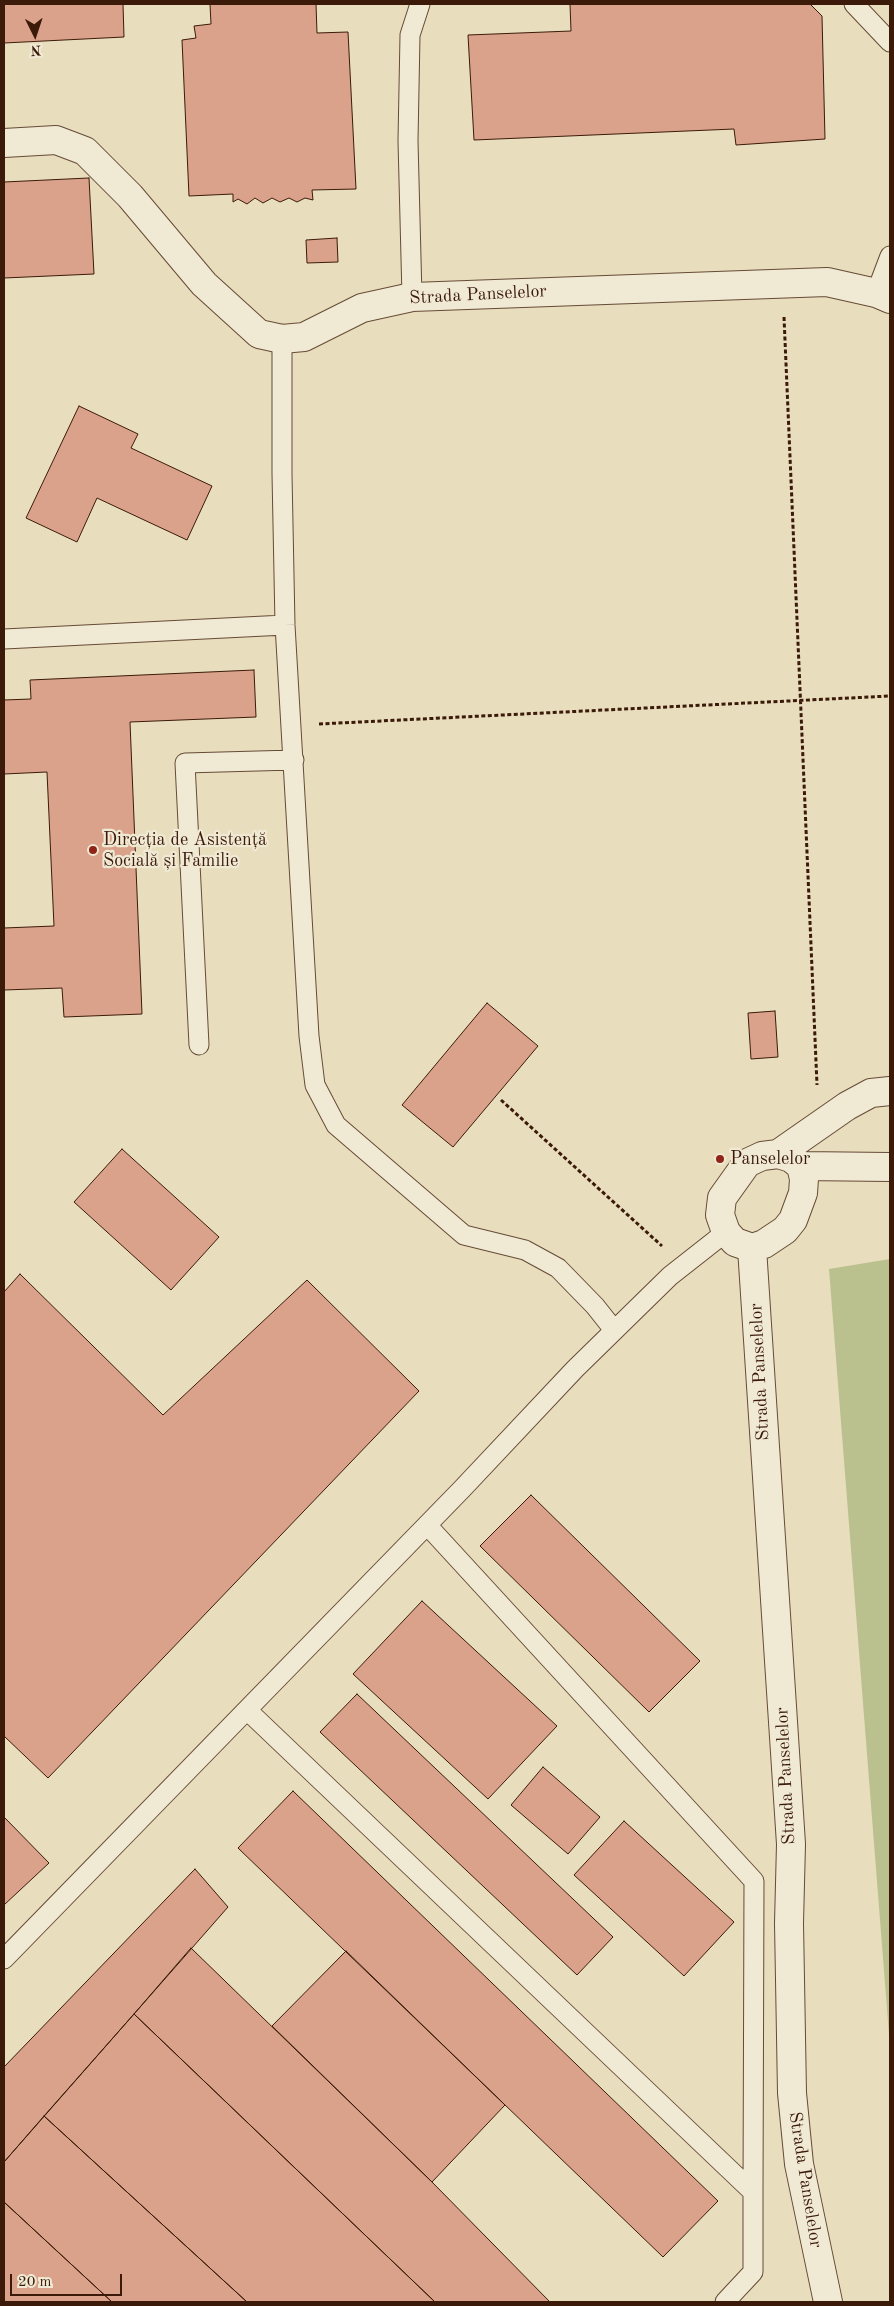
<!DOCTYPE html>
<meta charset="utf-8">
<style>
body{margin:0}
#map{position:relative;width:894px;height:2306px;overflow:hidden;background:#e8ddbd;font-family:"Old Standard TT",serif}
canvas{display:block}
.frame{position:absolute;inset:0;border:5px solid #3b1a09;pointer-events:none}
.north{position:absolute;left:10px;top:10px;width:50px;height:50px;-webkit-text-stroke:4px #f0e9d4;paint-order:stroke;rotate:176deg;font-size:14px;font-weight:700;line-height:20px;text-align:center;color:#3b1a09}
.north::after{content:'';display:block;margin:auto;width:18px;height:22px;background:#3b1a09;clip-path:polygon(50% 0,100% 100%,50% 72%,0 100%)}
.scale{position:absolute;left:10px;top:2274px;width:112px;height:22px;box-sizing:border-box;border:2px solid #3b1a09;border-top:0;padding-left:6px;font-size:15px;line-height:18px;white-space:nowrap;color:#3b1a09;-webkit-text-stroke:4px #f0e9d4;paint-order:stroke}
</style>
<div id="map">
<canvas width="894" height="2306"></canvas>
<div class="frame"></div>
<div class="north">N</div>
<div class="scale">20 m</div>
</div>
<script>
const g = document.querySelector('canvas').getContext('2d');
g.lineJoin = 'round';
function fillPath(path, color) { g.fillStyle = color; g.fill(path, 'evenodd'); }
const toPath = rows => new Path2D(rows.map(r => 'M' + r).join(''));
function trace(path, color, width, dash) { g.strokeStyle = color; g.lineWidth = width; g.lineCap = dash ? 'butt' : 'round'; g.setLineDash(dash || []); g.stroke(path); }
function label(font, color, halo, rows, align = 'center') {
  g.font = font + ' "Old Standard TT",serif'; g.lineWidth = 4.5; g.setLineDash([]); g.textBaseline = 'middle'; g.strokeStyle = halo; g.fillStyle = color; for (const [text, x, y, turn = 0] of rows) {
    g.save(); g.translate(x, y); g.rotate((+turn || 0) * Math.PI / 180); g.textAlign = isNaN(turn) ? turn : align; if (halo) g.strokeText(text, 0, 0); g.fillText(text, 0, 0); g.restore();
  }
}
const green = toPath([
 [890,1259,890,2047,829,1269]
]);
const building = toPath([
 [4,4,123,4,124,37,4,43,4,4],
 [210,4,316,4,317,33,348,32,356,189,312,190,313,200,305,198,297,202,289,198,280,202,272,198,263,203,255,198,247,204,238,199,233,202,233,194,189,196,182,40,196,38,194,26,211,24,210,4],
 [570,4,810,4,822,16,825,139,736,145,734,129,474,140,468,35,571,31,570,4],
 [89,178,94,274,4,278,4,182,89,178],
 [337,238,338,262,307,263,306,240,337,238],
 [79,406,138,434,131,448,212,486,187,540,97,498,77,542,26,518,79,406],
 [254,670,256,717,130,722,142,1014,64,1017,62,988,4,990,4,928,54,926,47,772,4,774,4,700,31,699,30,680,254,670],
 [487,1003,538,1046,453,1147,402,1105,487,1003],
 [775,1011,778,1057,751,1059,748,1013,775,1011],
 [122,1149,219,1237,171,1290,74,1202,122,1149],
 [20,1274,163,1415,307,1280,419,1391,48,1778,4,1736,4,1292,20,1274],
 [531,1495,700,1661,649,1712,480,1546,531,1495],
 [422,1601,557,1726,488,1799,353,1674,422,1601],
 [357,1694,613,1937,577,1975,320,1732,357,1694],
 [543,1767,600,1817,568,1854,511,1805,543,1767],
 [293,1791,718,2201,663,2257,238,1848,293,1791],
 [4,1817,49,1863,4,1905,4,1817],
 [624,1821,734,1922,684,1976,574,1875,624,1821],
 [195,1869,228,1907,4,2162,4,2067,195,1869],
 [191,1948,432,2182,550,2302,435,2302,134,2014,191,1948],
 [346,1951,505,2105,432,2182,272,2026,346,1951],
 [134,2014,435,2302,247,2302,44,2116,134,2014],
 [44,2116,247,2302,112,2302,4,2202,4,2162,44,2116],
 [4,2202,112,2302,4,2302,4,2202]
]);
const path = toPath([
 [784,317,817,1085],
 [319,724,890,696],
 [501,1100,662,1246]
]);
const lane = toPath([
 [854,4,890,42],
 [876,293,890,256],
 [412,297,408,141,410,35,420,4],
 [282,339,282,474,285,625,309,1036,315,1085,336,1125,464,1235,525,1250,558,1268,595,1306,614,1330],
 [4,639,285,625],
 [199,1045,185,763,294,760],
 [427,1525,754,1881,753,2192],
 [247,1710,753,2192,753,2272,725,2302],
 [4,1959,462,1489,575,1369,670,1276,726,1232]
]);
const street = toPath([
 [4,143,56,140,85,151,130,196,204,284,259,334,282,339,304,337,362,308,412,297,827,282,876,293,890,299],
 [778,1154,791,1158,801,1166,804,1179,803,1193,793,1220,785,1230,764,1244,752,1248,735,1242,726,1232,720,1215,722,1198,747,1163,762,1156,778,1154],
 [778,1154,847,1106,871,1093,890,1091],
 [801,1166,890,1167],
 [752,1248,791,1844,789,1923,792,2093,799,2164,828,2302]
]);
const markers = [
 [93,850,5,"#8f2418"],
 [720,1159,5,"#8f2418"]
];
const streetNames = [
 ["Strada Panselelor",478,295,-3],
 ["Strada Panselelor",760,1372,-93],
 ["Strada Panselelor",786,1776,-93],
 ["Strada Panselelor",805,2180,81]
];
const poiNames = [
 ["Direcția de Asistență",103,840],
 ["Socială și Familie",103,861],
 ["Panselelor",730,1159]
];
fillPath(green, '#bac08e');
fillPath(building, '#daa28a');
trace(building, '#3b1a09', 1);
trace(lane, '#664b36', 21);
trace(street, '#664b36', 30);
trace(path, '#3b1a09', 3, [4, 2.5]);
trace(lane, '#f0e9d4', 19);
trace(street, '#f0e9d4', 28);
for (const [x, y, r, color] of markers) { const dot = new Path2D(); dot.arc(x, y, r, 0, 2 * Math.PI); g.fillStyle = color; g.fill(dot); trace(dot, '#f0e9d4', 2); }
label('18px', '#3b1a09', '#f0e9d4', streetNames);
label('18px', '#3b1a09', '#f0e9d4', poiNames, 'left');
</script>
